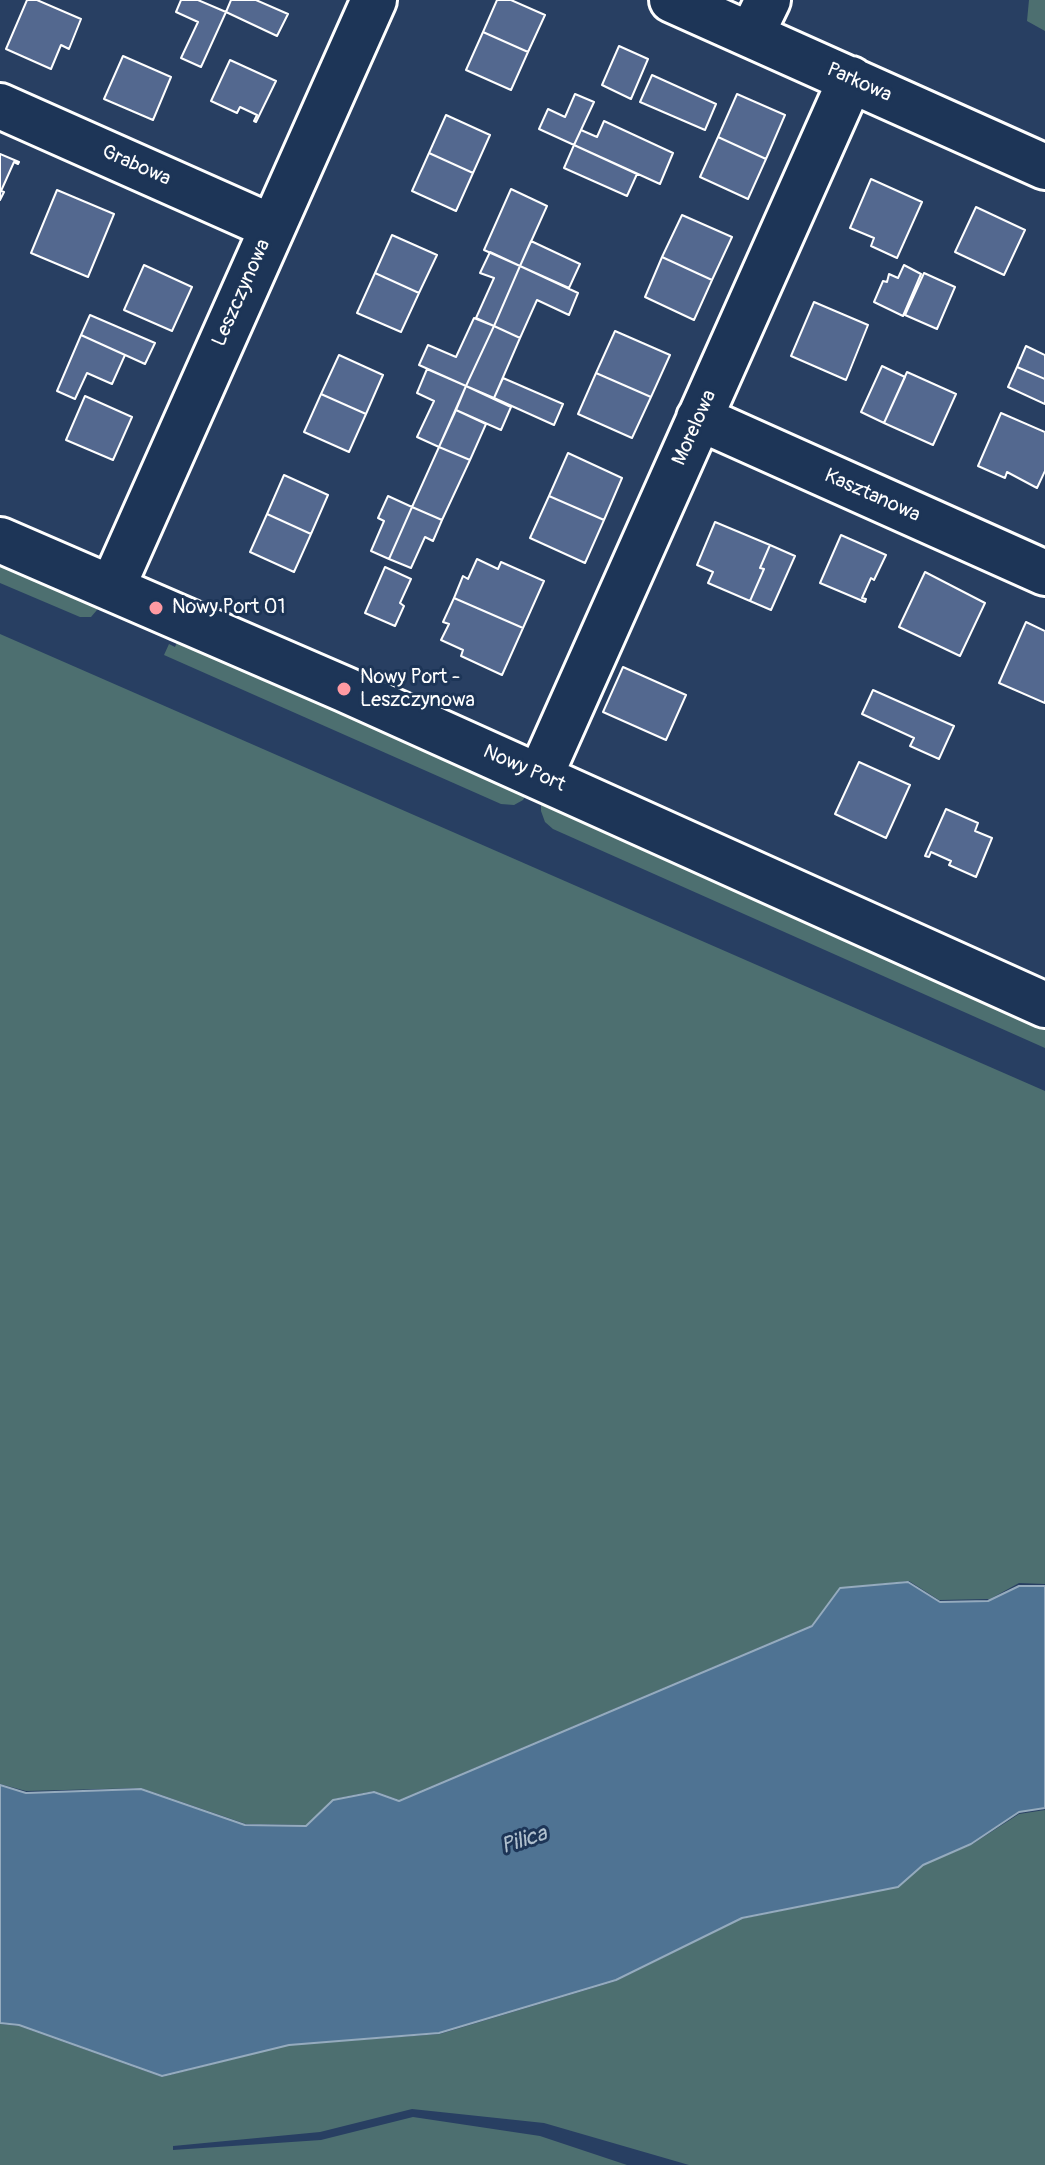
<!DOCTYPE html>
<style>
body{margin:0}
canvas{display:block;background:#283f62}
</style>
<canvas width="1045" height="2165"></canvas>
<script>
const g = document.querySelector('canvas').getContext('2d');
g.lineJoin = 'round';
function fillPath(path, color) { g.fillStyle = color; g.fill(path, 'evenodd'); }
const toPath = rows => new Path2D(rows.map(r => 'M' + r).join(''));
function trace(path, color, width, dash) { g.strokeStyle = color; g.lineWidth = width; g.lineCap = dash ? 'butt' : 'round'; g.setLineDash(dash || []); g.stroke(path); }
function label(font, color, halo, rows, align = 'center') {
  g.font = font + ' Pangolin,sans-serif'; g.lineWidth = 6; g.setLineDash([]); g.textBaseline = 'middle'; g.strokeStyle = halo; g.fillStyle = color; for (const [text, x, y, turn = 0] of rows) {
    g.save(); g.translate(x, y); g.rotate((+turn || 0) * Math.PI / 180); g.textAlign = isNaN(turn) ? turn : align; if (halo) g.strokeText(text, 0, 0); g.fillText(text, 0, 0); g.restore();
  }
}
const green = toPath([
 [1029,0,1045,0,1045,31,1027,21],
 [0,560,102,604,91,617,80,617,0,583],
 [0,634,1045,1091,1045,1584,1019,1583,990,1599,939,1600,909,1581,840,1588,812,1625,399,1800,374,1791,334,1799,306,1825,246,1824,141,1788,26,1791,0,1784],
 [179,638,526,794,523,800,514,805,501,804,164,655,169,644,175,647],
 [541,800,1045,1026,1045,1048,553,829,545,822,541,811],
 [1045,1810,1045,2165,689,2165,544,2123,412,2109,320,2132,173,2146,173,2150,321,2140,413,2117,540,2136,627,2165,0,2165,0,2024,19,2026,162,2077,289,2045,440,2034,616,1981,741,1919,898,1887,923,1865,971,1845,1019,1814]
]);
const water = toPath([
 [908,1582,940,1602,988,1601,1019,1586,1045,1586,1045,1808,1019,1812,971,1844,923,1865,898,1887,742,1918,616,1980,439,2033,289,2045,162,2076,19,2025,0,2023,0,1785,26,1793,141,1789,245,1825,306,1826,333,1800,374,1792,399,1801,812,1626,840,1588,908,1582]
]);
const building = toPath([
 [27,0,37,0,81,19,69,49,61,45,51,69,6,49,27,0],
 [181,0,198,0,226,12,201,67,181,58,198,22,176,12,181,0],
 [231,0,256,0,288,14,277,36,226,12,231,0],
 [497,0,511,0,545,15,528,52,483,32,497,0],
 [483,32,528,52,511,90,466,70,483,32],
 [619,46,648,59,631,99,602,85,619,46],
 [123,56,171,77,153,120,104,99,123,56],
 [230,60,276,81,256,122,254,121,257,115,240,107,237,113,211,101,230,60],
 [652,75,716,104,705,130,640,102,652,75],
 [575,94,594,102,574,145,539,129,548,109,565,117,575,94],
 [737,94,785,115,766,159,718,137,737,94],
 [446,115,490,135,473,173,429,153,446,115],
 [604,121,673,153,660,184,574,145,581,130,597,137,604,121],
 [718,137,766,159,748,199,700,177,718,137],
 [574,145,637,174,627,196,564,168,574,145],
 [429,153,473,173,456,211,412,191,429,153],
 [0,154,19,162,18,164,14,162,1,191,4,192,0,200,0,154],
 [871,179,922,202,897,258,871,246,874,238,850,228,871,179],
 [511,189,547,206,520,266,484,250,511,189],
 [57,190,114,214,88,277,31,253,57,190],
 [976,207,1025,230,1004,275,955,252,976,207],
 [682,215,732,237,712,280,662,257,682,215],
 [392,235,437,255,419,293,375,273,392,235],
 [531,241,580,264,569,288,520,266,531,241],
 [490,252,520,266,494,326,476,318,494,278,480,273,490,252],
 [662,257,712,280,694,320,645,297,662,257],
 [144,265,192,287,172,331,124,310,144,265],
 [904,265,921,274,903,316,874,302,883,281,887,282,889,274,898,278,904,265],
 [520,266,578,293,569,315,537,300,520,338,494,326,520,266],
 [375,273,419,293,401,332,357,313,375,273],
 [924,273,955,287,937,329,905,315,924,273],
 [814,302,868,325,846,380,791,356,814,302],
 [90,315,155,343,145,364,81,335,90,315],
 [474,318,494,326,466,386,419,365,428,345,456,357,474,318],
 [494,326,520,338,494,398,466,386,494,326],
 [615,331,670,355,651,397,596,373,615,331],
 [81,335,125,355,112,384,87,373,75,399,57,391,81,335],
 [1026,346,1045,355,1045,379,1017,367,1026,346],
 [339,355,383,375,366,414,321,394,339,355],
 [882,366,905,377,884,423,861,412,882,366],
 [1017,367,1045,379,1045,404,1008,387,1017,367],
 [427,369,466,386,439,447,417,437,434,401,417,393,427,369],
 [907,372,956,394,933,445,884,423,907,372],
 [596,373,651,397,632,438,578,414,596,373],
 [503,378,563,404,554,425,494,398,503,378],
 [466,386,511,407,501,430,456,410,466,386],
 [321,394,366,414,349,452,304,432,321,394],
 [85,396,132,417,113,460,66,440,85,396],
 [456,410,486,424,470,460,439,447,456,410],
 [1001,413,1045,432,1045,471,1037,488,1007,472,1005,478,978,466,1001,413],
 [439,447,470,460,442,520,412,507,439,447],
 [568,453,622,478,604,520,549,496,568,453],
 [284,475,328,495,311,534,267,514,284,475],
 [388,496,412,507,389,559,371,551,384,521,378,518,388,496],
 [549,496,604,520,585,563,530,538,549,496],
 [412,507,442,520,433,541,425,537,411,568,389,559,412,507],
 [267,514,311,534,294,572,250,552,267,514],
 [715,522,770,545,760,568,764,569,750,601,708,583,713,572,697,565,715,522],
 [841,535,886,555,874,580,871,578,862,598,866,599,865,602,820,583,841,535],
 [770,545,795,556,771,610,750,601,764,569,760,568,770,545],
 [477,559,498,569,501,562,544,581,523,628,454,598,463,576,468,579,477,559],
 [385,567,411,579,400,603,404,606,395,626,365,613,385,567],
 [925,572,985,603,960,656,899,627,925,572],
 [454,598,523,628,502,675,461,656,463,650,441,640,449,624,443,622,454,598],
 [1026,622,1045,631,1045,703,999,683,1026,622],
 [623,667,686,695,666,740,603,712,623,667],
 [873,690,954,726,939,759,910,746,914,738,862,714,873,690],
 [859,762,910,785,886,838,835,814,859,762],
 [946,809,978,823,975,831,992,838,976,877,949,865,951,861,931,852,929,857,925,856,946,809]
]);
const minor = toPath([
 [672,0,1045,167],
 [751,35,768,0],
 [0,106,272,227],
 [699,418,1045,573],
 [0,540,344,689,1045,1005],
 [112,588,374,0],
 [540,776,851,79]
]);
const markers = [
 [156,608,8,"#ff9aa2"],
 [344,689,8,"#ff9aa2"]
];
const streetNames = [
 ["Parkowa",859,83,24],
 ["Grabowa",136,166,24],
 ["Leszczynowa",242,293,-66],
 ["Morelowa",695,428,-66],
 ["Kasztanowa",872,496,24],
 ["Nowy Port",524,769,24]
];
const poiNames = [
 ["Nowy Port 01",172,608],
 ["Nowy Port -",360,678],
 ["Leszczynowa",360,701]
];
const waterNames = [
 ["Pilica",524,1841,-18]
];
fillPath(green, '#4d6f70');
fillPath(water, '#4f7393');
trace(water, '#95abbe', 2);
fillPath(building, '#53688f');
trace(building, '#fff', 2);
trace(minor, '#fff', 50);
trace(minor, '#1d3557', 44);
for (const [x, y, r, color] of markers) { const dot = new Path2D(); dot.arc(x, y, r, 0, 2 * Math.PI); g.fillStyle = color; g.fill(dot); trace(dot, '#1d3557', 3); }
label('20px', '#fff', '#1d3557', streetNames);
label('20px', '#fff', '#1d3557', poiNames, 'left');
label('italic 22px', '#b0c0ce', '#1d3557', waterNames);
</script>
